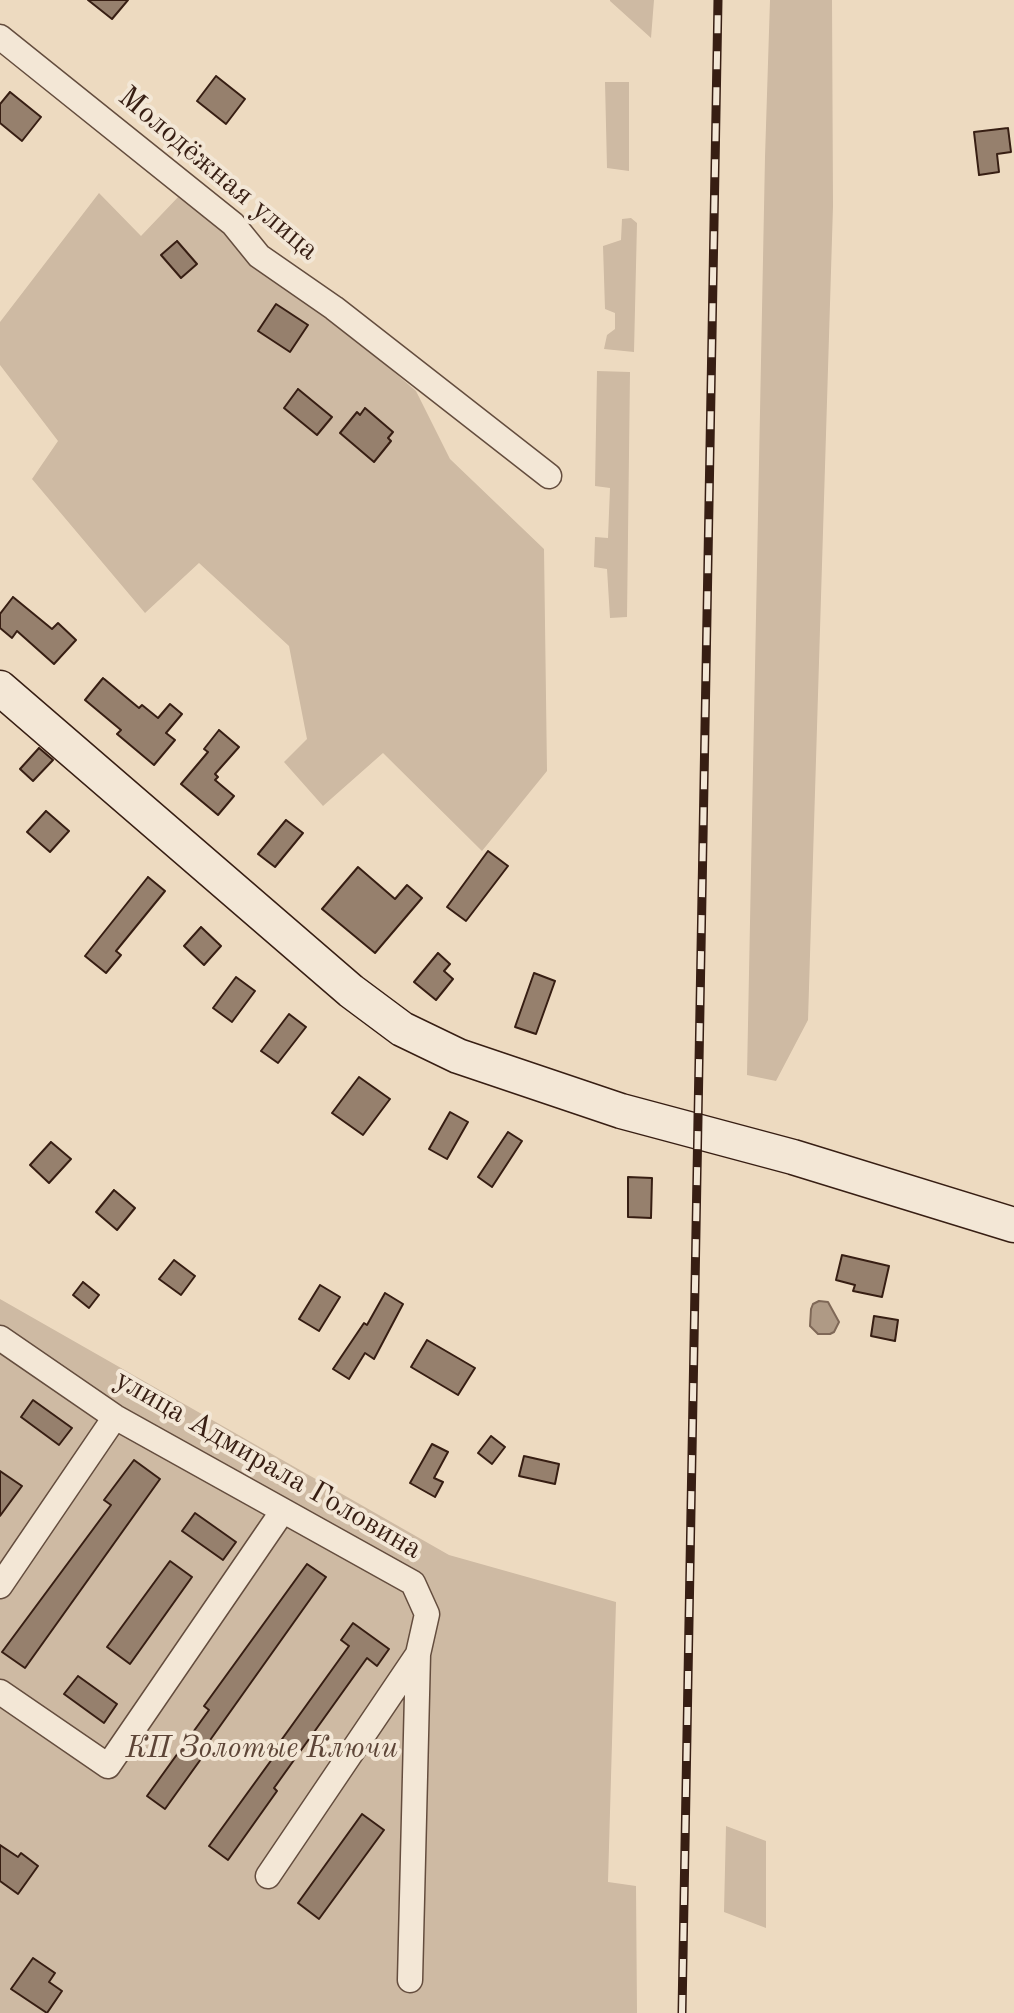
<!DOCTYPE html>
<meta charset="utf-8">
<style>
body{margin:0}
canvas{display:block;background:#eddac0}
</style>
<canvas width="1014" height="2013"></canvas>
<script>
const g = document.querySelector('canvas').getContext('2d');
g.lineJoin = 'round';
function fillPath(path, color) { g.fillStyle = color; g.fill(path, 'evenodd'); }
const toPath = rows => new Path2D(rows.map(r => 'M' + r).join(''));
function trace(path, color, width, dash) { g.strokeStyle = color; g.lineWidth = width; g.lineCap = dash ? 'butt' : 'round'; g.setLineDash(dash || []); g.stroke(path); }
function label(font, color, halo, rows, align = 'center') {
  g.font = font + ' "Old Standard TT",serif'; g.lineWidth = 8; g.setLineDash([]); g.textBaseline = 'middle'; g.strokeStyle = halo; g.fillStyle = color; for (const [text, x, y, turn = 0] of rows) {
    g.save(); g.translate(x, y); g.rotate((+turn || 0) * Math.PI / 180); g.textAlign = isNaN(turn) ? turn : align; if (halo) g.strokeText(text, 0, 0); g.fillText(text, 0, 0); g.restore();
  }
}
const green = toPath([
 [610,0,654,0,651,38,610,1],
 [770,0,832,0,833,206,808,1020,776,1081,747,1075,765,157],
 [605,82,629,82,629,171,607,168],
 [99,193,141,236,180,195,317,306,416,391,450,459,544,549,547,771,482,851,383,753,323,806,284,762,307,739,289,646,199,563,145,613,32,479,58,441,0,365,0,322],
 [631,218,637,223,634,352,604,349,607,335,615,329,615,313,605,309,603,246,621,240,622,219],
 [597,371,630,372,627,617,610,618,607,569,594,567,595,537,608,538,610,488,595,486],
 [0,1299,449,1555,616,1602,608,1882,636,1886,637,2013,0,2013],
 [726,1826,766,1841,766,1928,724,1912]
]);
const water = toPath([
 [819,1301,828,1302,839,1322,834,1332,830,1334,818,1334,810,1326,811,1309,813,1304,819,1301]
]);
const building = toPath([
 [88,0,128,0,112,19,88,0],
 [216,76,245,99,226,124,197,101,216,76],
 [10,92,41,117,22,141,0,123,0,104,10,92],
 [1008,128,1011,152,997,154,999,172,979,175,974,132,1008,128],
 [177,241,197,264,181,278,161,255,177,241],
 [276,304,308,325,290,352,258,331,276,304],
 [298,389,332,417,317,435,284,408,298,389],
 [365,408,393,432,388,438,391,441,374,462,340,433,357,412,360,415,365,408],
 [13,597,52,629,58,623,76,640,54,664,17,631,12,638,0,628,0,614,13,597],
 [103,678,139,708,142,705,158,718,170,704,182,714,166,733,175,740,154,765,117,734,121,730,85,700,103,678],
 [219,730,239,747,215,774,218,777,215,780,234,796,218,815,181,784,208,752,204,749,219,730],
 [39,748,53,760,33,781,20,769,39,748],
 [46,811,69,831,50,852,27,832,46,811],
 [286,820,303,833,275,867,258,854,286,820],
 [488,851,508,866,466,921,447,907,488,851],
 [358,867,395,899,407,885,422,898,375,953,322,909,358,867],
 [148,877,165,891,116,951,121,955,106,973,85,956,148,877],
 [201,927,221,946,204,965,184,946,201,927],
 [438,953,450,964,444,971,453,979,436,1000,414,982,438,953],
 [534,973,555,981,536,1034,515,1027,534,973],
 [236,977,255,991,232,1022,213,1008,236,977],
 [289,1014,306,1027,278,1063,261,1051,289,1014],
 [359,1077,390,1099,363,1135,332,1113,359,1077],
 [450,1112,468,1122,447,1159,429,1149,450,1112],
 [508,1132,522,1141,492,1187,478,1177,508,1132],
 [51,1142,71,1159,49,1183,30,1165,51,1142],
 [628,1177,652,1178,651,1218,628,1217,628,1177],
 [114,1190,135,1208,117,1230,96,1212,114,1190],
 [842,1255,889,1266,882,1297,853,1291,855,1285,836,1280,842,1255],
 [174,1260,195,1276,181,1295,159,1279,174,1260],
 [83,1282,99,1295,89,1308,73,1295,83,1282],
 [320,1285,340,1297,319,1331,299,1319,320,1285],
 [385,1293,403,1304,374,1359,365,1353,349,1379,333,1369,364,1323,367,1325,385,1293],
 [874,1316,898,1320,895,1341,871,1336,874,1316],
 [427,1340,475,1368,458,1395,411,1367,427,1340],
 [33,1400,72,1428,59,1445,21,1417,33,1400],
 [491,1436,505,1447,492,1464,478,1453,491,1436],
 [432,1444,448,1452,434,1478,443,1482,435,1497,410,1483,432,1444],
 [524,1456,559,1464,555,1484,519,1476,524,1456],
 [134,1460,160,1479,25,1668,2,1652,111,1505,104,1500,134,1460],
 [0,1471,22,1486,0,1516,0,1471],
 [195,1513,236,1542,223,1560,182,1531,195,1513],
 [170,1561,192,1577,130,1664,107,1647,170,1561],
 [307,1564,326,1577,208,1743,211,1745,165,1809,147,1796,209,1710,204,1706,307,1564],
 [353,1623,389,1649,377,1666,367,1658,274,1788,277,1791,228,1860,209,1846,275,1755,272,1753,349,1646,341,1640,353,1623],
 [78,1676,117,1704,104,1723,64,1694,78,1676],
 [362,1814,384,1830,319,1919,298,1903,362,1814],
 [0,1845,18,1857,21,1853,38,1866,18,1894,0,1881,0,1845],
 [33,1958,55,1973,49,1982,62,1991,47,2013,11,1989,33,1958]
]);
const street = toPath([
 [0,37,233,224,259,256,334,308,549,476],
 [0,1338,115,1417,413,1583,427,1614,418,1654,410,1980],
 [0,1586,115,1417],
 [0,1692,108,1766,282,1512],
 [268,1876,418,1654]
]);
const secondary = toPath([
 [0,688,351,991,402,1029,458,1056,621,1111,793,1157,1014,1225]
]);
const rail = toPath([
 [682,2013,718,0]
]);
const streetNames = [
 ["Молодёжная улица",218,174,40],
 ["улица Адмирала Головина",268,1465,30]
];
const parkNames = [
 ["КП Золотые Ключи",262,1749]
];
fillPath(green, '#cebaa3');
fillPath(water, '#af9a85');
trace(water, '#7f6857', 2);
fillPath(building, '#96806d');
trace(building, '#371e13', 2);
trace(street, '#644d3e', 27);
trace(secondary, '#371e13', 37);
trace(street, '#f3e7d6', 24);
trace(secondary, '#f3e7d6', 34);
trace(rail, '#371e13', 9);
trace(rail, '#f3e7d6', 6, [18]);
label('30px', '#371e13', '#f3e7d6', streetNames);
label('italic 30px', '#5d4537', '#f3e7d6', parkNames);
</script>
